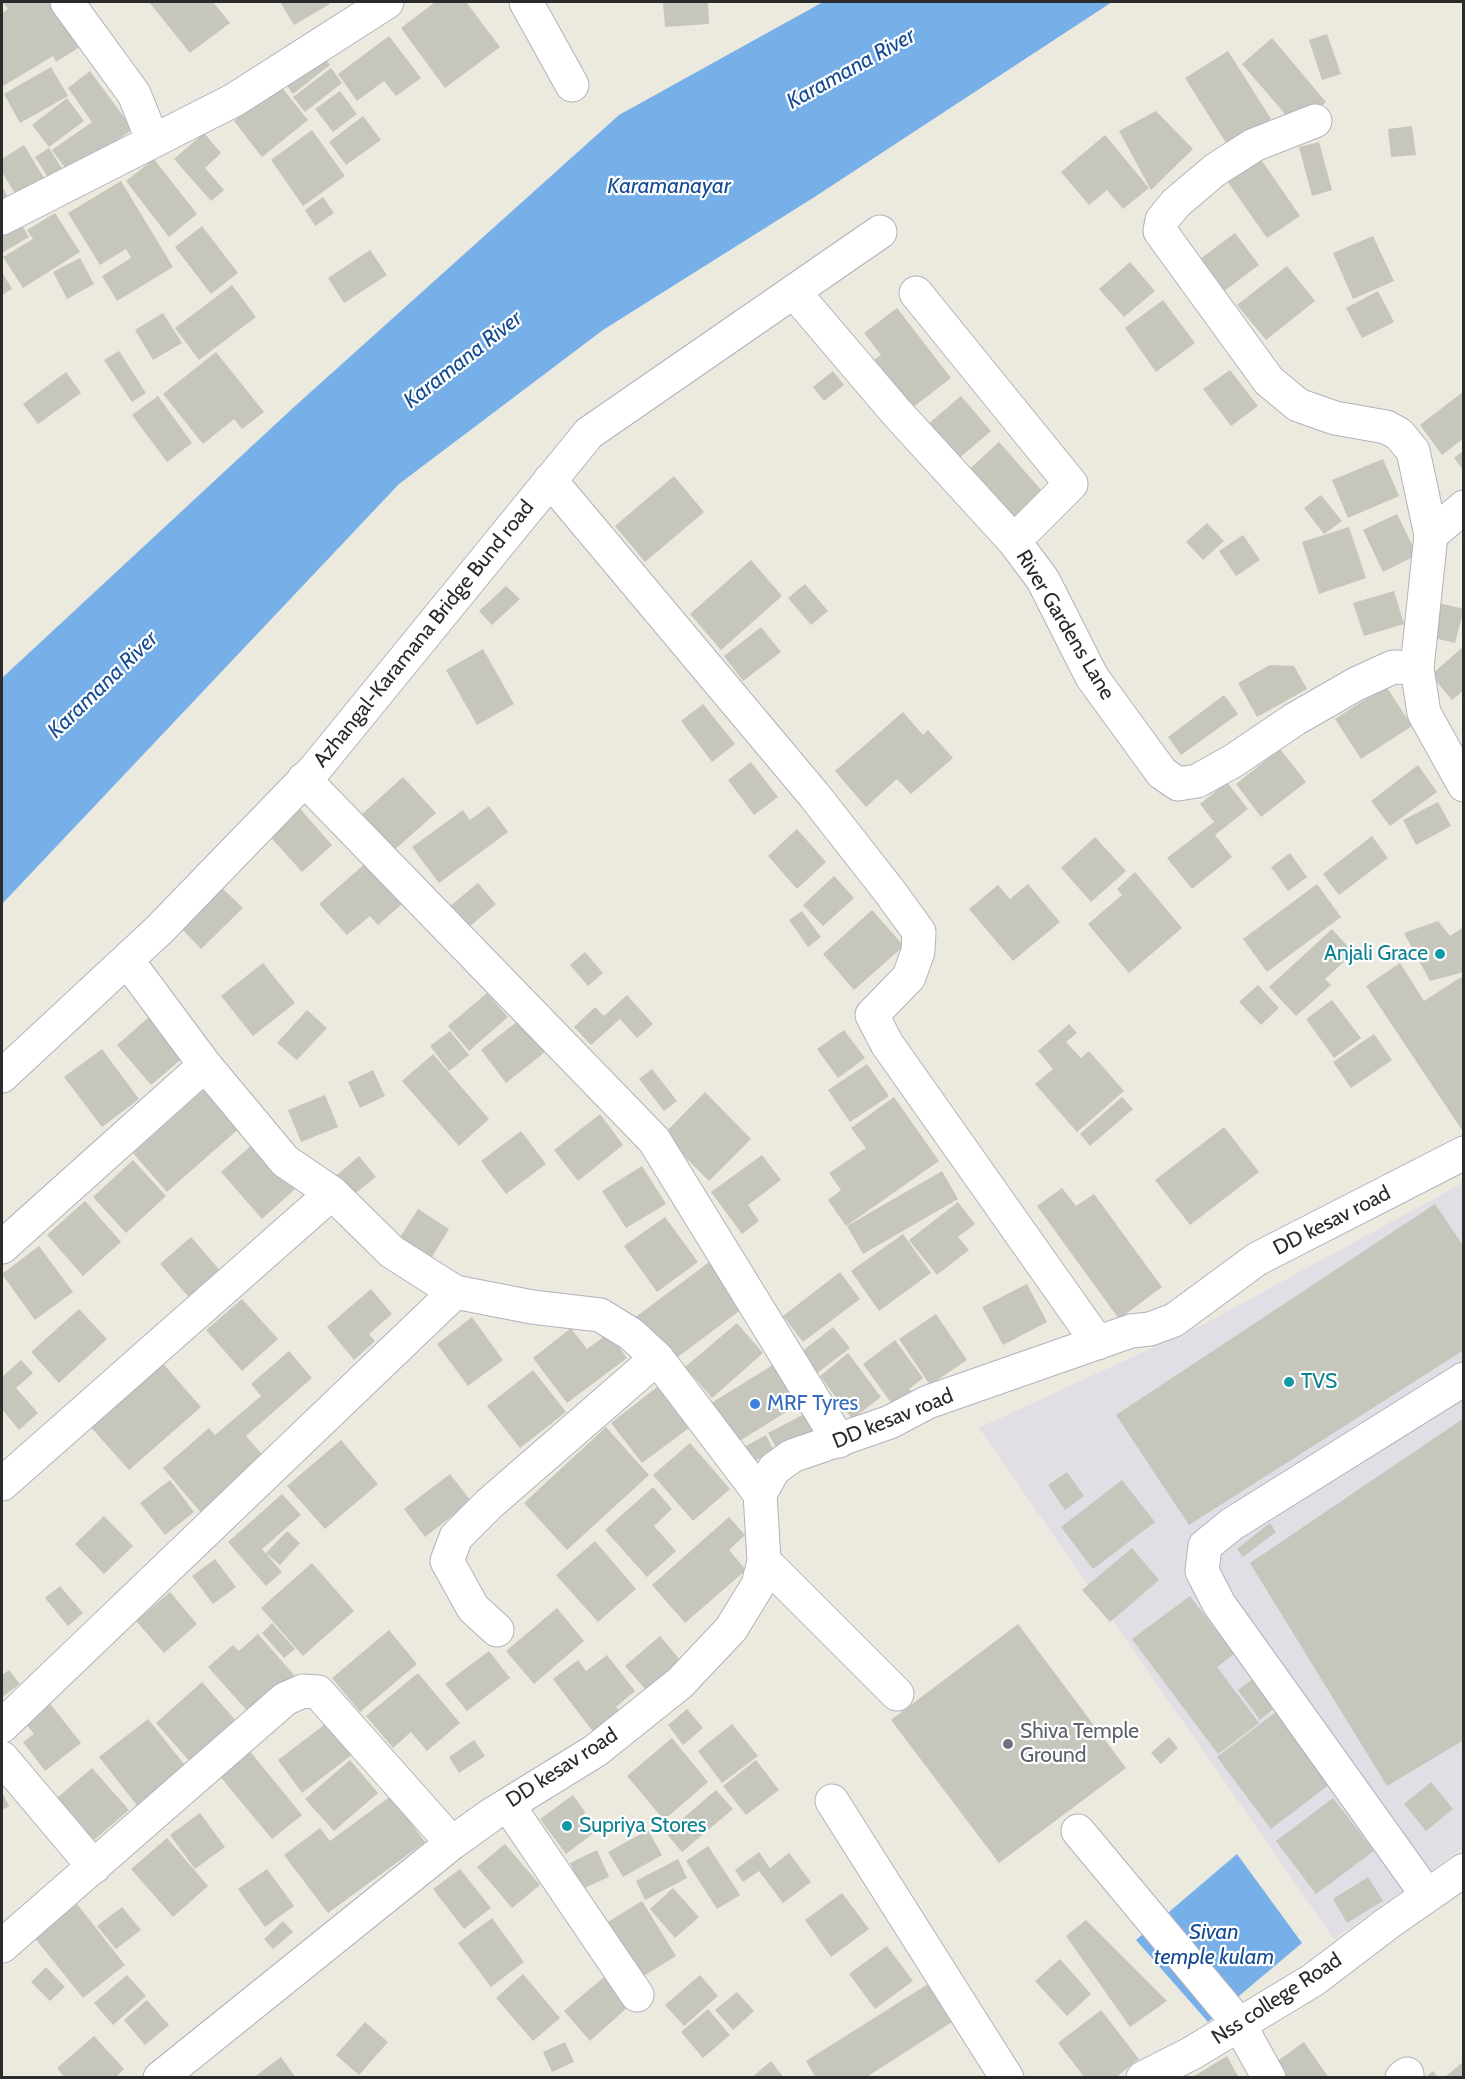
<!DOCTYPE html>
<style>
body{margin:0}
#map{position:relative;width:1465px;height:2079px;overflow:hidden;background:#ece9de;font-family:Cabin,sans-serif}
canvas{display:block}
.frame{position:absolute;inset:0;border:3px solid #2b2b2b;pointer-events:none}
</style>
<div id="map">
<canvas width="1465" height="2079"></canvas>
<div class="frame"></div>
</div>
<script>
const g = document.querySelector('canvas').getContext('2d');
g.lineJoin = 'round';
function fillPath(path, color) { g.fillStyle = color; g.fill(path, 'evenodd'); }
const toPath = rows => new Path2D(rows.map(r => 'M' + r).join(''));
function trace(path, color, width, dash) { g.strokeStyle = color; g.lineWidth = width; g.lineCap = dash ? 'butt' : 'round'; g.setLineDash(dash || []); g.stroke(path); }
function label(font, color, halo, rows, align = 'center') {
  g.font = font + ' Cabin,sans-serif'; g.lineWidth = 4.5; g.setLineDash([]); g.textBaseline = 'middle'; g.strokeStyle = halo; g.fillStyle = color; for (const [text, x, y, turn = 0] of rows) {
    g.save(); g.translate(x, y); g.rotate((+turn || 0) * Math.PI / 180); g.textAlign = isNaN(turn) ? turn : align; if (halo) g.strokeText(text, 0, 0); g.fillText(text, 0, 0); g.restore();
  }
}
const industrial = toPath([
 [1463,1183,1463,1848,1334,1939,979,1428,1208,1322]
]);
const water = toPath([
 [823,2,1112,2,816,196,603,330,399,484,2,904,2,678,294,407,619,115],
 [1237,1854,1302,1943,1208,2022,1136,1940]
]);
const building = toPath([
 [3,2,56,2,83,45,56,62,53,56,3,86,2,13,8,9],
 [149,2,213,2,230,23,190,53],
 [280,2,328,2,330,4,294,25],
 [435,2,466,2,500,47,445,88,401,28],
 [663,2,708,2,709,24,665,27],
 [1327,34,1341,74,1322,80,1309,40],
 [389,36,421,78,396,96,384,81,357,101,338,74],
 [1272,38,1326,102,1297,128,1242,64],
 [318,50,330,65,293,94,282,79],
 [1228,51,1271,119,1228,146,1185,78],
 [51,67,68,96,20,123,4,94],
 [331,68,342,83,305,112,293,97],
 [90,71,133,129,70,175,52,150,92,122,68,88],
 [279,84,308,120,262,157,234,121],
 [340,91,357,114,333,132,315,109],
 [67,98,84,121,49,147,32,125],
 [1156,111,1193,149,1151,190,1119,131],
 [363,116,381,140,346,165,329,142],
 [1412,126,1416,155,1391,157,1388,129],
 [312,130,345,176,303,206,271,160],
 [204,133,221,153,205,168,224,190,211,201,174,159],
 [1105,135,1149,188,1123,209,1107,190,1089,205,1061,172],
 [1319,142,1332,190,1312,196,1299,147],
 [24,145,47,183,19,200,2,172,2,159],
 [49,148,65,173,51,182,35,157],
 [1260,158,1300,216,1267,238,1227,181],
 [154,159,197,214,169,237,126,181],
 [121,181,173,267,117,301,102,276,131,258,126,249,100,265,68,213],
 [2,186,10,202,2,206],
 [323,197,334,213,315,226,305,210],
 [55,213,80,252,23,288,3,257,33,239,27,230],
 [20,222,29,237,2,253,2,232],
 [202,226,238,273,211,294,175,247],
 [1235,233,1259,265,1220,294,1196,262],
 [1373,236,1394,281,1353,299,1333,253],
 [370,250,387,275,344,303,328,278],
 [80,258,94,284,67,299,53,272],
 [1130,262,1155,291,1124,317,1099,289],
 [1287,266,1315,301,1266,340,1237,305],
 [2,272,12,289,2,295],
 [232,285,256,317,199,360,175,328],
 [1378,291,1394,322,1362,338,1346,308],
 [1163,300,1195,343,1156,372,1125,328],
 [897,308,951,378,907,412,870,363,881,355,864,333],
 [163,313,182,343,153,360,135,330],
 [119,351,146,393,132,402,104,360],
 [216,352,264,412,242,429,234,419,203,444,163,394],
 [1230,370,1258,406,1231,426,1203,389],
 [833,371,844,385,824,401,813,387],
 [66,372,81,393,38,424,23,404],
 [1464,391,1464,438,1442,455,1420,425],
 [158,396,192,443,167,462,132,415],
 [961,396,991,431,950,466,920,431],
 [999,442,1042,491,1007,523,963,475],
 [1464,450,1464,471,1454,458],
 [1383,459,1399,496,1348,518,1332,480],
 [674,476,704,512,645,562,615,526],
 [1321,495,1342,521,1324,534,1304,508],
 [1397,514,1417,555,1383,572,1363,530],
 [1207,523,1224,541,1203,560,1186,542],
 [1349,527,1366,578,1319,594,1302,542],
 [1243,535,1260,560,1236,576,1219,551],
 [751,560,782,596,721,650,690,614],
 [805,584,828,611,811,625,788,598],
 [506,586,520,599,492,625,479,611],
 [1394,591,1404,624,1364,636,1353,603],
 [1438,603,1464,609,1455,643,1430,637],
 [761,627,781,652,743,681,724,656],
 [1464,646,1464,690,1452,700,1431,675],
 [483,649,514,704,477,725,446,670],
 [1270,665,1294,666,1307,689,1257,717,1238,683],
 [1386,686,1412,726,1361,759,1335,719],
 [1224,695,1238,714,1181,755,1168,737],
 [703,704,735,744,712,762,681,721],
 [903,712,923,735,928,730,953,758,911,794,897,779,866,807,835,771],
 [1280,749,1306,782,1261,817,1236,784],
 [751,762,778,797,754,815,728,780],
 [1418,765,1437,792,1390,826,1371,801],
 [403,777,436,813,393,851,361,815],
 [1227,782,1248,809,1215,835,1232,857,1192,889,1167,858,1214,822,1200,804],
 [1438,802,1451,826,1416,845,1403,820],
 [295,803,332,845,302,872,264,830],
 [489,806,508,832,439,883,412,847,463,810,470,820],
 [797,829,826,862,797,889,768,856],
 [1372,836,1388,858,1339,895,1323,874],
 [1095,837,1126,871,1091,902,1061,868],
 [1290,853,1307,877,1288,891,1271,867],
 [367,862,403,903,378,925,370,916,347,935,319,904],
 [1135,872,1182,928,1129,973,1088,924,1122,895,1117,889],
 [834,876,854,898,823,926,803,905],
 [478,883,496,904,462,933,444,911],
 [1028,884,1060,922,1013,961,969,909,998,885,1010,899],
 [1317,884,1341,917,1267,972,1243,939],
 [222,888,243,908,201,949,181,928],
 [872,910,904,946,854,990,823,954],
 [802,911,821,937,808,947,789,920],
 [1438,921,1450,936,1464,927,1464,972,1430,981,1404,933],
 [1332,929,1354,953,1325,979,1331,985,1296,1016,1269,987],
 [585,952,603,973,588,986,570,965],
 [263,963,295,1003,253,1036,221,996],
 [1400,963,1424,1001,1461,977,1464,981,1464,1133,1366,986],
 [1258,985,1279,1008,1261,1025,1239,1002],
 [487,993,508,1017,469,1051,448,1026],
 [627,995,653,1024,637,1038,620,1019,591,1045,574,1027,595,1007,604,1016],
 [1332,1000,1361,1038,1334,1058,1306,1019],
 [307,1010,327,1028,297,1060,277,1043],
 [149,1017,184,1057,151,1085,117,1045],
 [519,1020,545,1052,506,1083,481,1050],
 [1069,1024,1077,1033,1066,1042,1081,1058,1089,1051,1124,1091,1077,1132,1035,1084,1053,1069,1038,1051],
 [844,1030,865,1058,838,1078,817,1049],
 [450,1031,469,1055,449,1071,430,1046],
 [1374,1034,1392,1060,1351,1088,1333,1062],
 [102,1049,139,1099,102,1127,64,1077],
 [433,1054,489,1119,459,1146,402,1081],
 [867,1064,889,1096,850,1122,828,1090],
 [652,1069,677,1101,664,1111,639,1079],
 [373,1070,385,1096,360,1108,348,1082],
 [209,1085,243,1125,167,1192,133,1153],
 [705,1092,751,1139,709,1181,663,1135],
 [325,1095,338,1127,301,1142,288,1110],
 [894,1097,939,1161,846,1226,828,1200,841,1190,829,1173,866,1148,851,1128],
 [1122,1097,1133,1109,1090,1146,1080,1134],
 [600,1114,623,1145,578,1181,554,1150],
 [1224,1127,1259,1172,1190,1225,1155,1180],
 [521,1131,546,1164,506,1194,481,1161],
 [254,1143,295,1189,262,1219,221,1172],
 [762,1155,781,1180,748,1205,759,1221,742,1234,711,1192],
 [359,1156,376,1177,352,1196,336,1176],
 [133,1160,166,1196,126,1233,93,1197],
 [642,1166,666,1204,626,1228,602,1191],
 [942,1171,958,1199,863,1254,847,1226],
 [1062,1188,1076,1206,1094,1194,1162,1287,1119,1319,1037,1206],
 [85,1201,121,1242,83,1276,47,1235],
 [958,1202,975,1224,958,1237,969,1250,937,1275,909,1240],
 [1435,1204,1464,1247,1464,1350,1189,1525,1116,1415],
 [418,1209,449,1229,429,1262,397,1242],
 [665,1217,698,1262,657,1292,624,1246],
 [903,1234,931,1273,879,1311,851,1271],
 [191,1237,224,1275,193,1302,160,1264],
 [39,1246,73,1292,35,1320,2,1274],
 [712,1260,746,1306,667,1365,633,1319],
 [840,1272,860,1299,803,1342,783,1316],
 [1027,1284,1047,1322,1003,1345,982,1307],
 [371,1289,392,1314,369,1334,375,1341,354,1360,327,1327],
 [242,1299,278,1339,242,1371,206,1330],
 [79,1309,107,1339,59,1383,31,1352],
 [936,1314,967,1360,930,1385,899,1339],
 [472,1317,503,1360,468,1386,437,1344],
 [737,1323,763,1353,712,1398,685,1367],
 [833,1327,850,1348,816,1374,800,1353],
 [571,1328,587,1349,609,1333,627,1358,567,1403,533,1358],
 [895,1340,923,1378,909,1389,916,1397,897,1411,863,1364],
 [289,1351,312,1378,246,1436,266,1459,203,1515,163,1468,209,1428,215,1435,261,1396,251,1384],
 [848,1353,881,1397,852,1419,820,1376],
 [159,1359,201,1407,129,1470,87,1423],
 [21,1360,33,1373,16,1388,38,1413,19,1430,2,1409,2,1377],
 [776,1363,801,1403,733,1445,708,1405],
 [533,1370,566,1412,520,1448,487,1406],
 [657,1387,689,1428,642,1463,611,1423],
 [810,1411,821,1431,779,1453,768,1433],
 [1464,1418,1464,1740,1387,1786,1250,1563],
 [606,1427,649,1475,567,1550,524,1503],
 [766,1435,774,1451,743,1467,735,1452],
 [341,1440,378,1484,325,1529,287,1486],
 [690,1443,730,1489,693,1521,653,1475],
 [1067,1472,1084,1496,1065,1510,1048,1485],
 [450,1474,471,1501,425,1537,404,1509],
 [170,1480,194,1512,165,1535,140,1503],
 [1122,1480,1155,1522,1093,1569,1061,1527],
 [653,1487,672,1509,654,1526,676,1551,647,1577,605,1530],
 [282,1494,301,1515,262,1549,282,1572,266,1586,228,1542],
 [104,1516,133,1546,104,1574,75,1544],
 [729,1517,745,1535,729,1550,746,1570,685,1623,652,1585],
 [1270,1523,1276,1532,1243,1557,1237,1549],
 [287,1531,300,1543,280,1565,266,1553],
 [595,1541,636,1589,598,1622,556,1575],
 [1132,1548,1159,1580,1110,1622,1082,1590],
 [215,1559,236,1587,213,1604,192,1576],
 [312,1563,354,1611,303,1656,261,1608],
 [60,1586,83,1613,68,1626,45,1598],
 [170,1592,197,1624,164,1653,136,1621],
 [1190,1596,1234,1654,1217,1667,1259,1723,1218,1754,1132,1639],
 [557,1608,584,1641,534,1684,506,1651],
 [272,1623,295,1649,284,1658,262,1633],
 [1018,1624,1126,1768,999,1863,891,1720],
 [389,1630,417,1664,360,1712,332,1678],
 [258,1634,294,1675,250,1714,208,1667,233,1645,239,1651],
 [660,1636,680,1660,646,1690,625,1666],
 [489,1651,510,1678,467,1711,445,1684],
 [607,1655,635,1691,616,1707,623,1716,597,1737,553,1679,578,1660,586,1671],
 [9,1670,20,1684,2,1697,2,1675],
 [418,1673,460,1723,427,1751,411,1732,393,1748,366,1716],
 [1257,1676,1278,1705,1260,1720,1238,1690],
 [202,1682,237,1722,191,1763,156,1723],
 [44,1696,81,1743,45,1771,23,1742,34,1734,19,1715],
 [687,1709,703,1728,683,1745,668,1725],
 [1280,1709,1334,1781,1271,1829,1217,1757],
 [148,1719,192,1774,143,1813,99,1757],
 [328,1722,353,1754,302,1793,278,1760],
 [732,1724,758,1756,722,1783,698,1751],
 [1169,1737,1178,1748,1161,1764,1151,1753],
 [672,1738,708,1782,664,1820,627,1776],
 [474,1740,485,1756,459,1773,449,1757],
 [248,1749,302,1815,272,1839,218,1774],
 [350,1760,378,1793,334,1831,305,1799],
 [756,1760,779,1790,746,1815,723,1786],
 [92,1768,129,1810,94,1840,57,1798],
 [1431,1782,1453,1809,1426,1831,1404,1804],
 [716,1790,733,1809,682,1852,666,1833],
 [2,1792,9,1806,2,1810],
 [573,1795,585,1812,583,1817,595,1832,566,1854,540,1819],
 [391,1796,425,1842,328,1913,284,1855,320,1828,330,1841],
 [1333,1798,1374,1851,1316,1894,1276,1841],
 [200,1813,225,1847,195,1869,170,1835],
 [648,1830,662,1855,623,1877,608,1852],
 [167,1838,208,1886,173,1917,131,1869],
 [505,1844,540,1885,512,1908,477,1867],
 [708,1846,740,1895,717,1909,686,1861],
 [597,1850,609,1877,582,1889,570,1863],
 [759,1852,770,1868,789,1853,811,1882,783,1903,759,1871,743,1882,735,1870],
 [678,1859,687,1878,645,1900,636,1881],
 [267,1869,294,1906,265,1927,238,1889],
 [460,1869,491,1908,464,1929,433,1889],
 [1368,1877,1383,1901,1347,1923,1333,1899],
 [673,1888,699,1917,675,1938,650,1909],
 [842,1893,869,1929,831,1957,805,1920],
 [642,1901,676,1956,637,1980,603,1925],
 [77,1904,125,1965,83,1998,34,1937],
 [122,1907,141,1930,116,1949,97,1926],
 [492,1918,524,1962,491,1987,458,1943],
 [1086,1920,1167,2001,1130,2027,1066,1936],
 [283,1921,293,1932,273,1949,264,1939],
 [887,1946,913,1981,875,2009,849,1974],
 [1060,1959,1091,1994,1067,2016,1035,1981],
 [46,1967,65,1987,50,2001,31,1982],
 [523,1974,560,2018,533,2041,496,1998],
 [127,1975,146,1996,113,2025,94,2003],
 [700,1975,718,1996,684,2026,665,2005],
 [604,1977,629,2006,590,2041,564,2011],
 [928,1984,952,2022,865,2078,816,2078,806,2061],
 [737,1992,754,2011,733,2030,715,2010],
 [147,2000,169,2025,145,2045,124,2020],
 [708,2009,730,2035,703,2058,681,2032],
 [1101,2010,1139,2059,1115,2078,1085,2078,1058,2043],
 [365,2022,388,2042,359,2075,336,2055],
 [94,2036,124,2069,115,2078,65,2078,57,2068],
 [565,2042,574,2062,552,2072,543,2052],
 [1304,2042,1329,2078,1277,2078,1269,2067],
 [1227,2056,1239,2078,1191,2078],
 [281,2057,296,2078,253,2078],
 [771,2061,784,2078,751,2078],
 [1464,2061,1464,2078,1444,2078],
 [1433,2071,1438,2078,1425,2078]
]);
const minor = toPath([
 [67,2,134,94,153,141],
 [526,2,572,85],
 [1315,121,1254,145,1215,170,1176,203,1162,220,1160,231,1269,381,1298,405,1335,418,1386,427,1399,434,1413,451,1431,535,1417,668,1424,713,1464,785],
 [2,218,234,100,387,2],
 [794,292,897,413,1014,541,1043,580,1092,677,1162,773,1178,784,1197,781,1233,761,1295,719,1356,684,1393,667,1417,668],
 [916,293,1071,484,1014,541],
 [550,480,814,795,890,892,919,932,918,951,909,977,872,1015,887,1044,1098,1343],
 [1431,535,1464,507],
 [304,779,654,1140,839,1441],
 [127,960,205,1065,285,1161,332,1193,392,1252,455,1292,532,1307,600,1315,631,1334,657,1358,760,1494],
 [2,1076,159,930,315,769,589,433,880,232],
 [2,1247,205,1065],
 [2,1484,332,1193],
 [764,1561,897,1694],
 [497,1630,473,1608,447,1561,456,1537,489,1504,657,1358],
 [2,1726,455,1292],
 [2,1758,94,1867],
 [832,1801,1007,2078],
 [508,1805,637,1995],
 [1078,1831,1239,2024,1269,2078],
 [1427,1895,1219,1604,1202,1571,1205,1546,1232,1524,1464,1379],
 [2,1946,285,1699,303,1691,318,1692,452,1843],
 [160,2078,452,1843,491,1815,595,1751,680,1683,731,1629,758,1585,764,1561,760,1494,774,1469,792,1456,890,1422,928,1402,1131,1331,1150,1329,1174,1320,1257,1259,1464,1153],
 [1143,2078,1192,2053,1313,1980,1388,1923,1464,1870],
 [1402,2078,1407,2074]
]);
const markers = [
 [1440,954,6,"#0f9aa8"],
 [1289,1382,6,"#0f9aa8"],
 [755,1404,6,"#3f7fe0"],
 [1008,1744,6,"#6b7280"],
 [567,1826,6,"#0f9aa8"]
];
const streetNames = [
 ["River Gardens Lane",1065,625,59],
 ["Azhangal-Karamana Bridge Bund road",424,634,-51],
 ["DD kesav road",1332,1221,-27],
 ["DD kesav road",893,1419,-22],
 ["DD kesav road",562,1768,-33],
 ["Nss college Road",1277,1999,-33]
];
const cultureNames = [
 ["Anjali Grace",1428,954,"right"],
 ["TVS",1301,1382],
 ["Supriya Stores",579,1826]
];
const shopNames = [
 ["MRF Tyres",767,1404]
];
const worshipNames = [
 ["Shiva Temple",1020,1732],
 ["Ground",1020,1756]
];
const waterNames = [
 ["Karamana River",851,69,-29],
 ["Karamanayar",669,187],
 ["Karamana River",463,360,-38],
 ["Karamana River",103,685,-44],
 ["Sivan",1214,1933],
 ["temple kulam",1214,1958]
];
fillPath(industrial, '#e1dee5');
fillPath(water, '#77b0e8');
fillPath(building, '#c7c6bd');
trace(minor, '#b2b1be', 35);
trace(minor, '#fff', 33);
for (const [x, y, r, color] of markers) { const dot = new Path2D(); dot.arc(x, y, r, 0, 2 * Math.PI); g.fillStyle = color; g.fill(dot); trace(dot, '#fff', 2); }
label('21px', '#2b2b2b', '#fff', streetNames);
label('21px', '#0d838f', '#fff', cultureNames, 'left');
label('21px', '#366cbe', '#fff', shopNames, 'left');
label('21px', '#5b616d', '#fff', worshipNames, 'left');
label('italic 22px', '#154c94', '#fff', waterNames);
</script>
